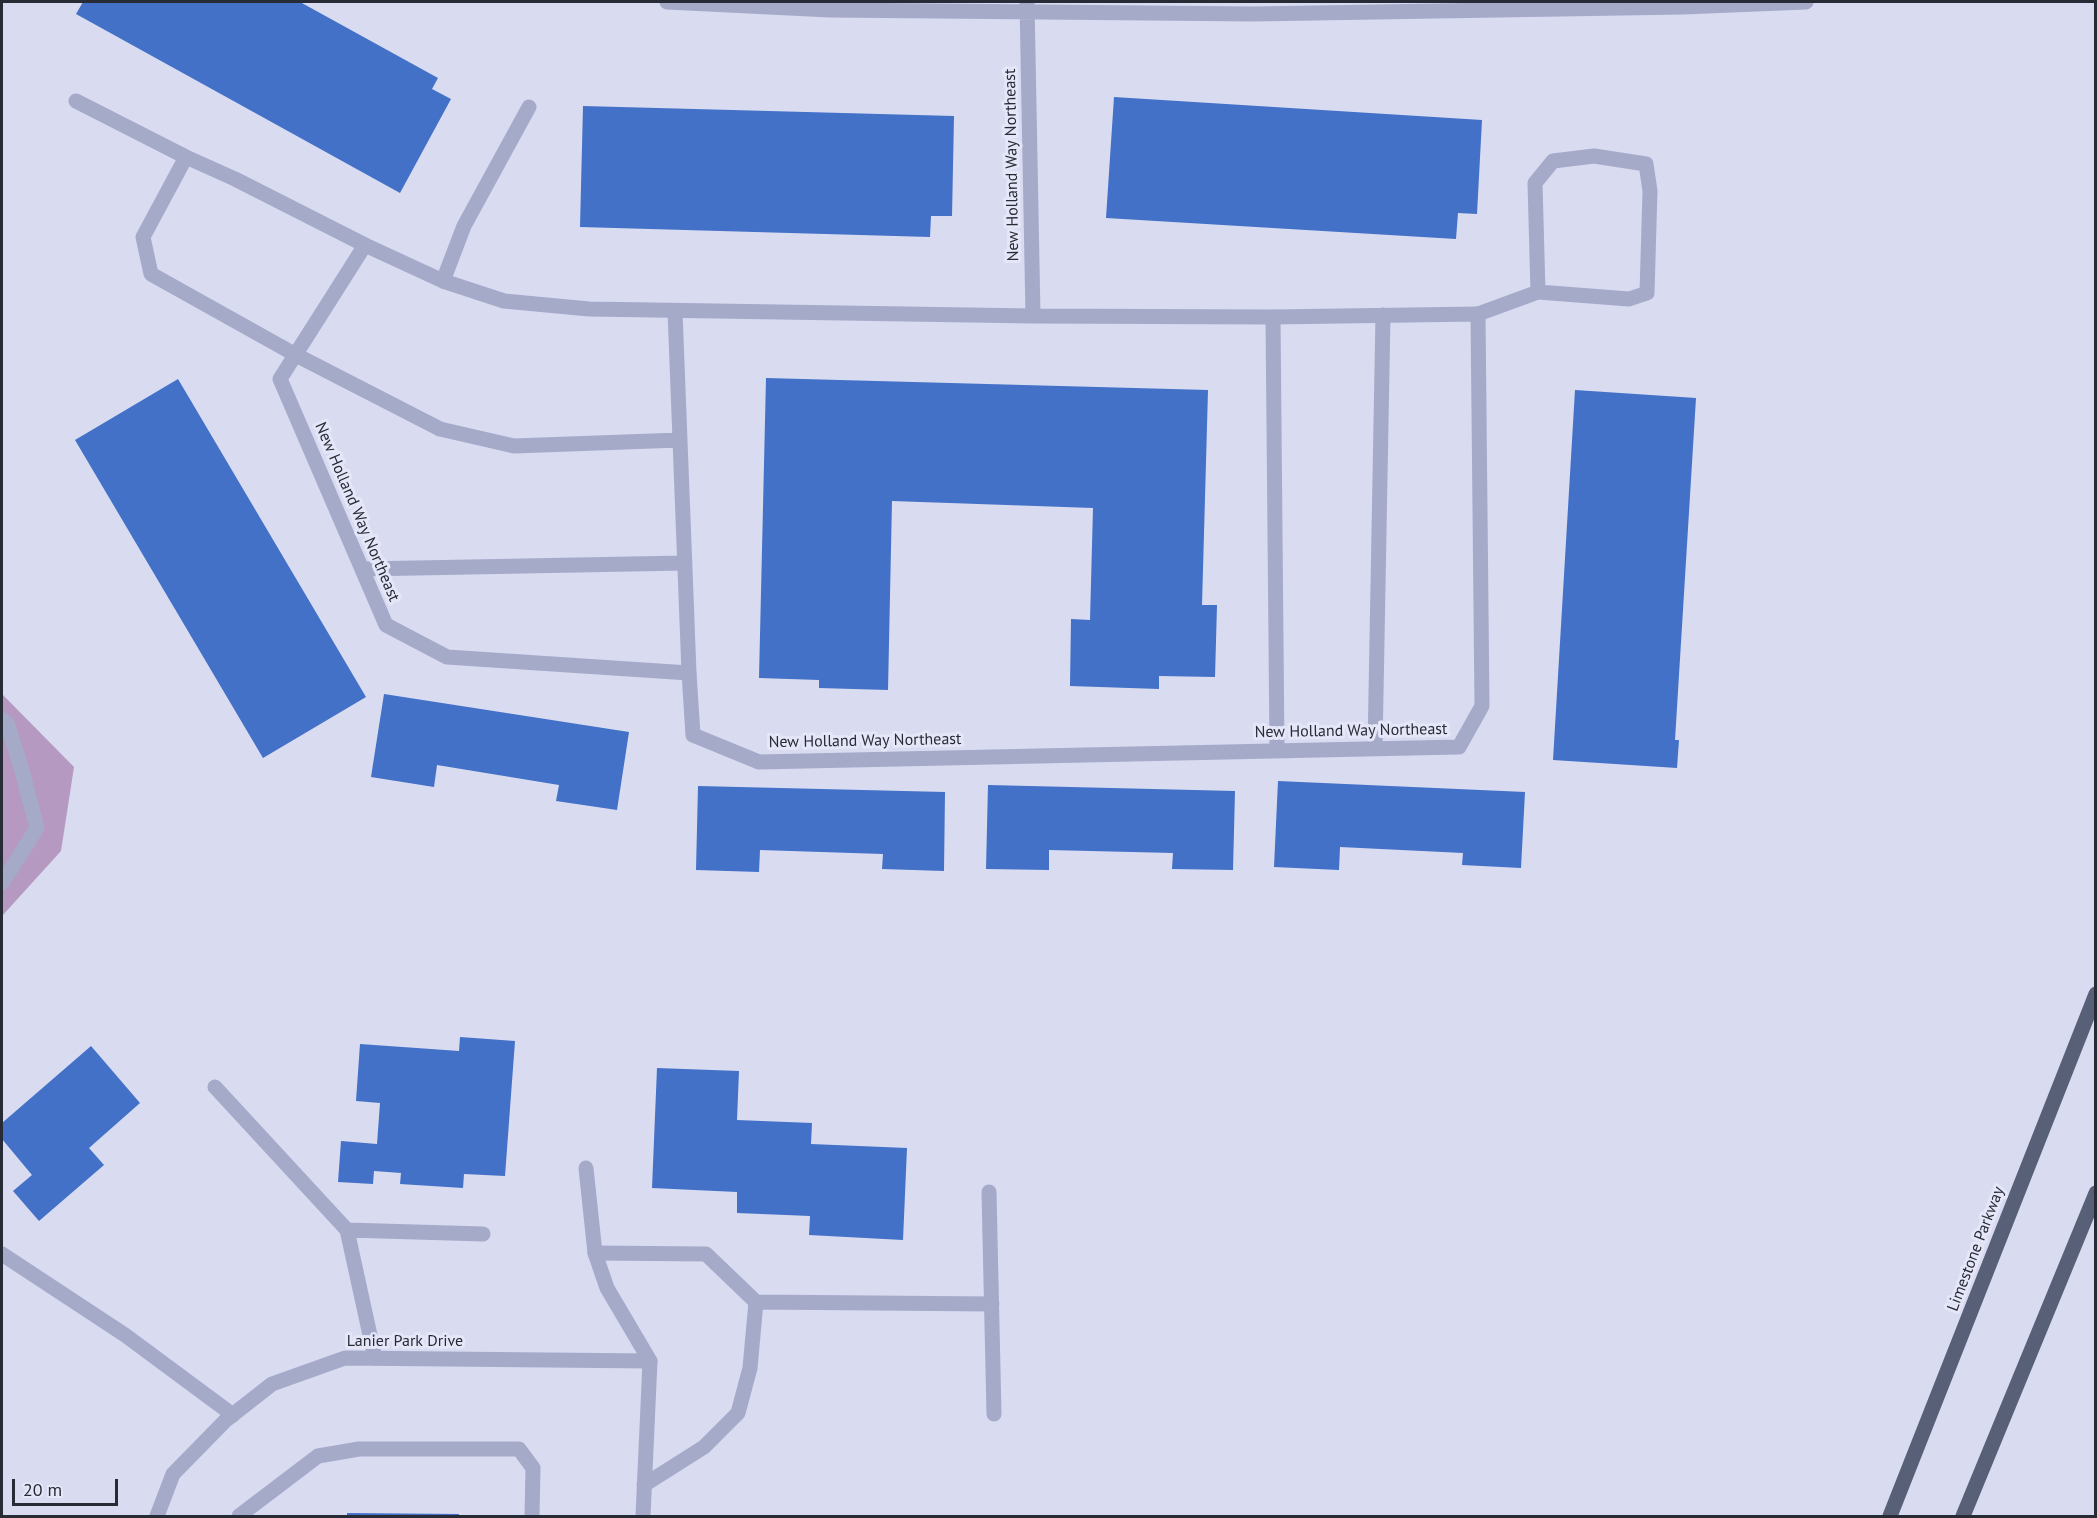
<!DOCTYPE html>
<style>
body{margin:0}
#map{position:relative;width:2097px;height:1518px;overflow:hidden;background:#d9dbf1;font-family:"PT Sans",sans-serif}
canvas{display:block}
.frame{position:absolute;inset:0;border:3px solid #272b35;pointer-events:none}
.scale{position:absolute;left:12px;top:1479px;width:106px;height:27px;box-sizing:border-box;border:3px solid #272b35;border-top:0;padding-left:8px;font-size:18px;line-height:21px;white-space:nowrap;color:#272b35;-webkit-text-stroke:4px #e5e7f9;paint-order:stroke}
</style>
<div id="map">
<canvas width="2097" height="1518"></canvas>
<div class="frame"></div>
<div class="scale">20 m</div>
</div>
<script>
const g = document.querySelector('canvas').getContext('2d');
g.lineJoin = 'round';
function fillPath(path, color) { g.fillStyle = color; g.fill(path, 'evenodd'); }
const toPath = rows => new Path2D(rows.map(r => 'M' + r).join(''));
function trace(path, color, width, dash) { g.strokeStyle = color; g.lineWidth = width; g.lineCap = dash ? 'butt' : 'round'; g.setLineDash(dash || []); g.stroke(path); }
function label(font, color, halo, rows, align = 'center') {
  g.font = font + ' "PT Sans",sans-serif'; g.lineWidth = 6; g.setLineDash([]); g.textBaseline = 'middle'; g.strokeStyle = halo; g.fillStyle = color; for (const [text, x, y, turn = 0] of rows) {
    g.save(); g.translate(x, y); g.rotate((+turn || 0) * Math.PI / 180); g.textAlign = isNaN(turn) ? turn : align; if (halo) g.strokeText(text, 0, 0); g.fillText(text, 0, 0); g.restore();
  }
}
const green = toPath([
 [2,694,74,767,61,851,2,916]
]);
const building = toPath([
 [83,2,300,2,438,78,432,89,451,99,400,193,76,14],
 [1114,97,1482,120,1477,214,1458,213,1456,239,1106,218],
 [583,106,954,116,952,216,931,216,930,237,580,227],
 [766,378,1208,390,1202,605,1217,605,1215,677,1159,676,1159,689,1070,686,1071,619,1090,620,1093,508,892,501,888,690,819,688,819,680,759,678],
 [178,379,366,697,263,758,75,440],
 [1575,390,1696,398,1675,740,1679,740,1677,768,1553,760],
 [384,694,629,732,617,810,556,801,559,785,437,765,434,787,371,777],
 [1278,781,1525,792,1521,868,1462,865,1463,853,1340,847,1339,870,1274,867],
 [988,785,1235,791,1233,870,1172,869,1173,853,1049,850,1049,870,986,869],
 [698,786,945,792,944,871,882,869,883,854,760,850,759,872,696,870],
 [460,1037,515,1041,505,1176,464,1174,463,1188,400,1184,401,1173,374,1171,373,1184,338,1182,341,1141,377,1144,380,1103,356,1101,360,1044,459,1051],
 [91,1046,140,1103,89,1148,104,1165,39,1221,13,1191,32,1175,2,1139,2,1123],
 [657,1068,739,1071,737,1120,812,1123,811,1144,907,1148,903,1240,809,1235,810,1216,737,1213,737,1192,652,1188],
 [347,1513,459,1514,459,1516,347,1516]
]);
const lane = toPath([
 [76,101,186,157],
 [365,245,235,179,186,157,143,237,151,274,296,355,440,429,514,446,680,440],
 [443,281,464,226,529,107],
 [675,311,689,673],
 [1478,314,1538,292,1535,183,1553,161,1594,156,1646,164,1650,191,1647,293,1629,299,1538,292],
 [1273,317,1277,750],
 [362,569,685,563],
 [2,719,7,723,21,767,37,828,2,883],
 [1375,748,1383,315],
 [215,1087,347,1230],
 [989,1192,994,1414],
 [595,1253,706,1254,756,1302,750,1368,738,1413,704,1447,644,1485],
 [2,1254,125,1335,233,1415],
 [756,1302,992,1304],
 [375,1358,347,1230,483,1234],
 [239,1516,318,1456,359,1449,519,1449,533,1468,532,1516],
 [643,1516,650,1361]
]);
const street = toPath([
 [667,2,830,10,1253,14,1683,7,1806,2],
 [1027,2,1033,316,1273,317,1478,314,1482,706,1459,747,759,762,693,735,689,673,447,657,386,625,280,379,365,245,443,281,504,301,589,309,1033,316],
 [586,1168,595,1253,607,1288,650,1361],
 [157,1516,173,1474,226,1420,272,1384,345,1358,650,1361]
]);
const primary = toPath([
 [1890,1516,2096,994],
 [1963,1516,2096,1193]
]);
const streetNames = [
 ["New Holland Way Northeast",1012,165,-91],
 ["New Holland Way Northeast",357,512,67],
 ["New Holland Way Northeast",1351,731,-1],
 ["New Holland Way Northeast",865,741,-1],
 ["Limestone Parkway",1976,1249,-69],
 ["Lanier Park Drive",405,1341]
];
fillPath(green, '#b699c0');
fillPath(building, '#4271c7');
trace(lane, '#a5aac9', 15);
trace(street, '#a5aac9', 15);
trace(primary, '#576077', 15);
label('16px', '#272b35', '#e5e7f9', streetNames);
</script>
